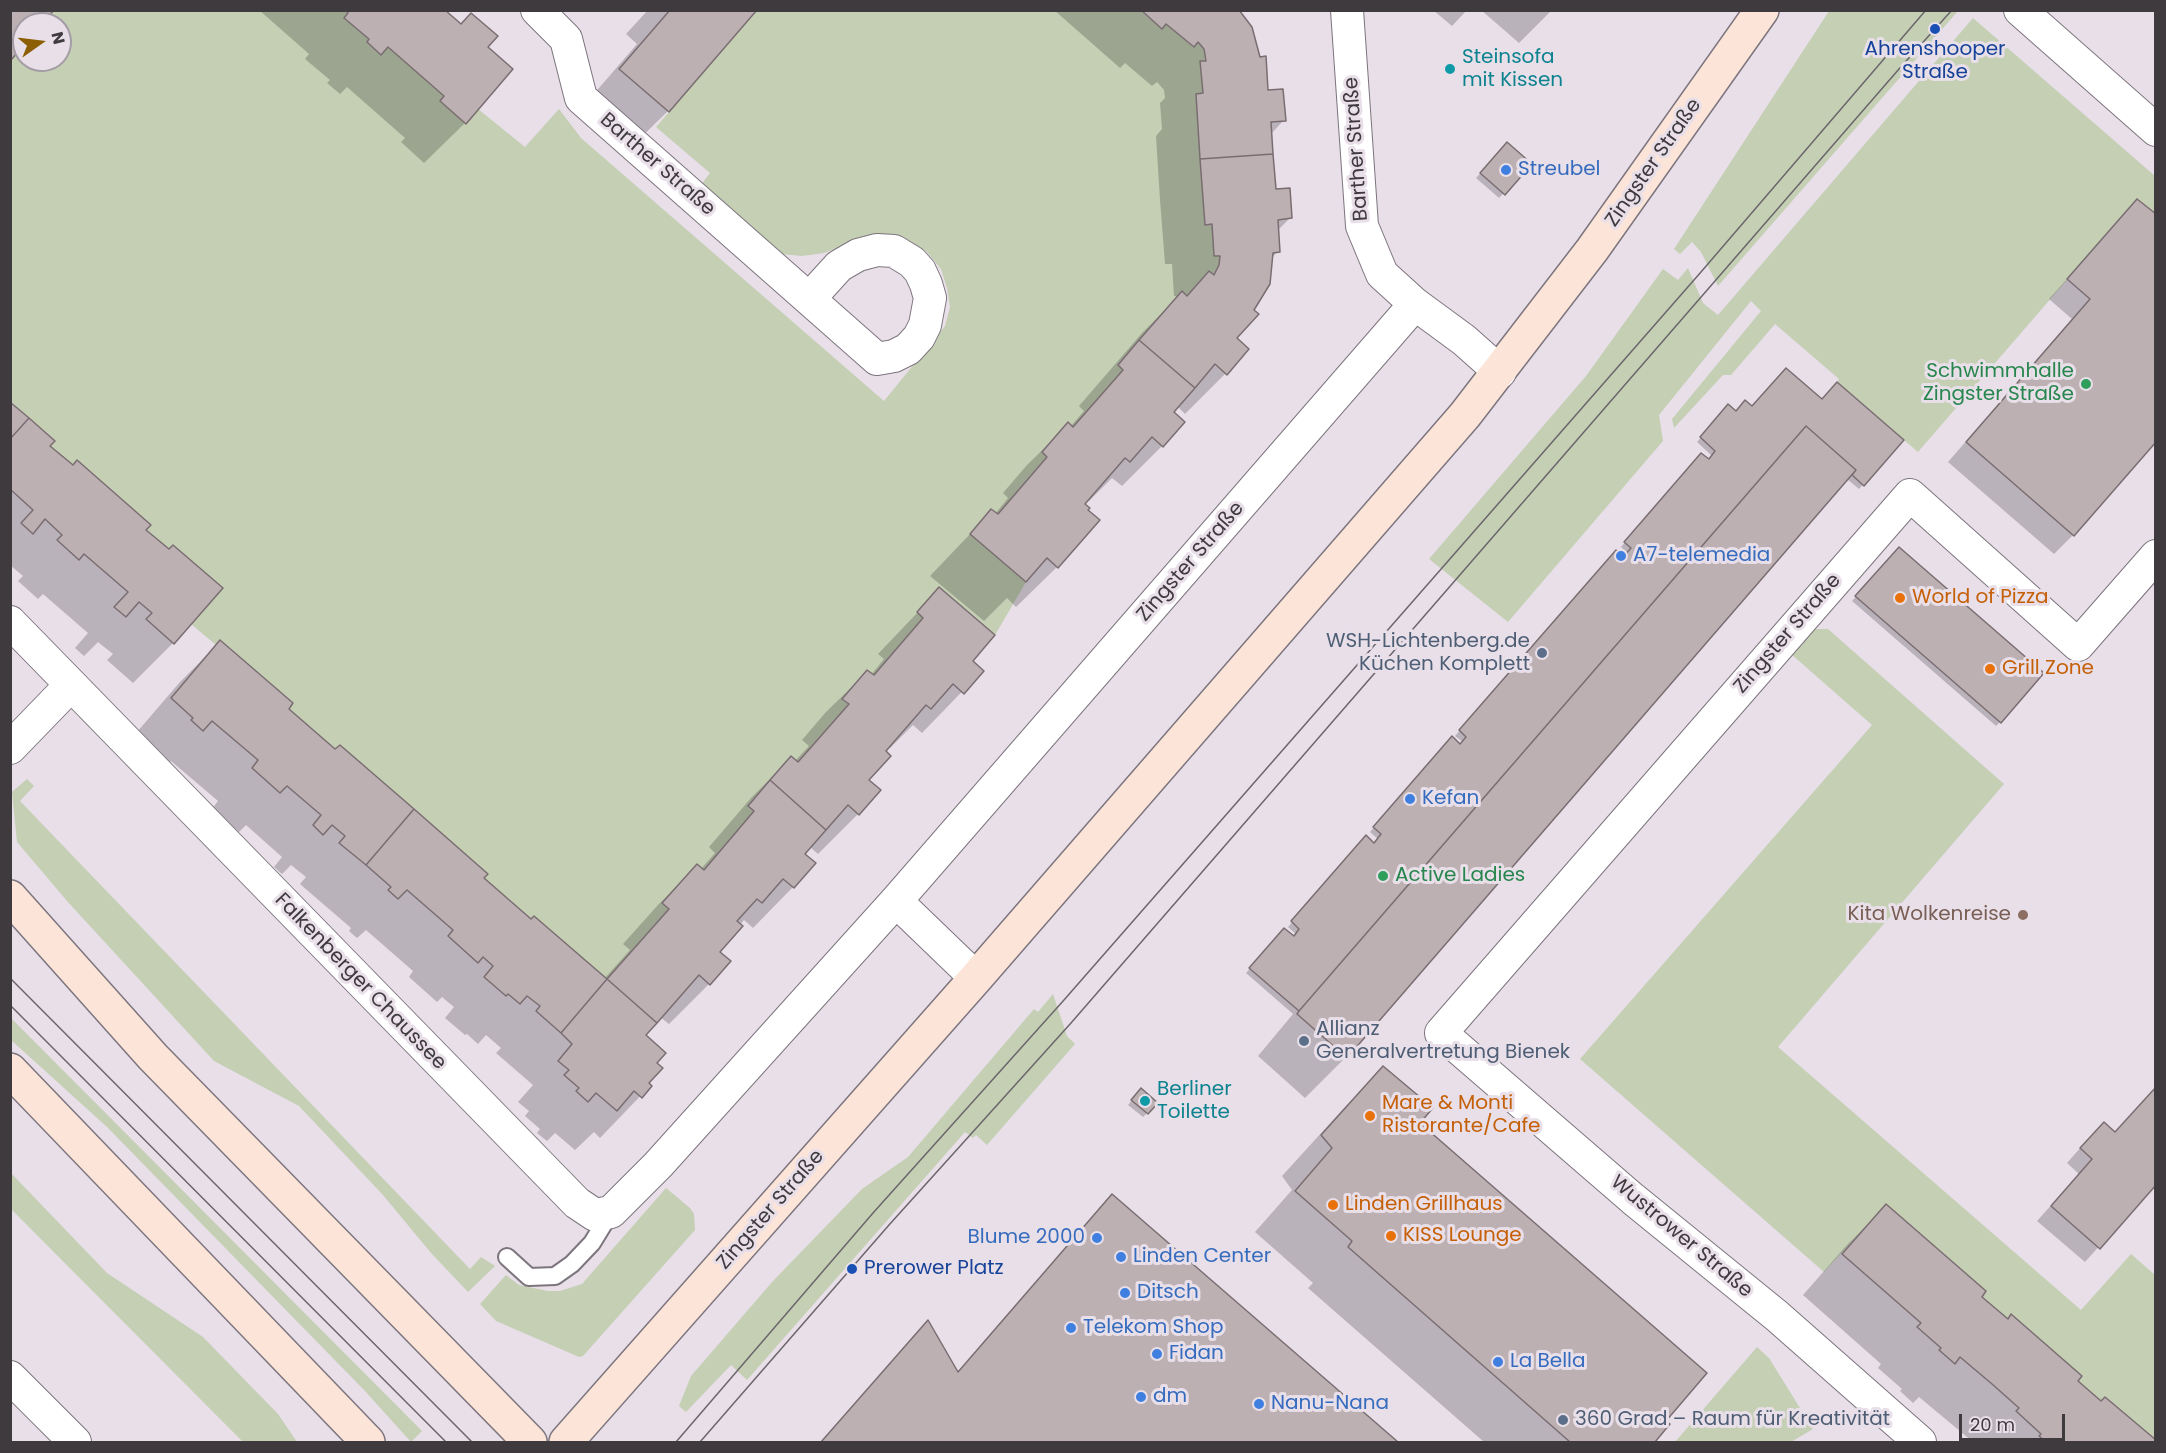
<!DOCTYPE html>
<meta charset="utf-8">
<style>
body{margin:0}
#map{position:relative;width:2166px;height:1453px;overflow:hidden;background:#e8dfe9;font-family:Poppins,sans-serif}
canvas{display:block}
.frame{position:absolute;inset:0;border:12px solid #3e3a3e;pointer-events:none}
.north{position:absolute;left:12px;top:12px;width:60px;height:60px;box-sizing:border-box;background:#e8dfe9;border:2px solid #a49da5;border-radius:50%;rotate:76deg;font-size:16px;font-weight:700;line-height:24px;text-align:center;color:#3e3a3e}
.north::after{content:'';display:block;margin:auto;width:21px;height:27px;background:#8c5f05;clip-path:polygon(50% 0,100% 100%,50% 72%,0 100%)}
.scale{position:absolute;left:1959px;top:1414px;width:106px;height:27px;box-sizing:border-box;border:3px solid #3e3a3e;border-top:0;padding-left:8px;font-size:18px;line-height:21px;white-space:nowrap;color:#3e3a3e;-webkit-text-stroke:4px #e8dfe9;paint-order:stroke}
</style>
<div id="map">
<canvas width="2166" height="1453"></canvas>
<div class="frame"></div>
<div class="north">N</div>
<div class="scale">20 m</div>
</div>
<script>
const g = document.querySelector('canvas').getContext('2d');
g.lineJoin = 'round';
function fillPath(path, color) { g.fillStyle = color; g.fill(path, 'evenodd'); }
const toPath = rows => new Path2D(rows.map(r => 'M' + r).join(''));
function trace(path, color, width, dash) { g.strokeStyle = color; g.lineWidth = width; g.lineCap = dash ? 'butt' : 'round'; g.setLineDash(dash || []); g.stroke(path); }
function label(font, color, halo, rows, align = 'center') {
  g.font = font + ' Poppins,sans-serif'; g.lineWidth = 6; g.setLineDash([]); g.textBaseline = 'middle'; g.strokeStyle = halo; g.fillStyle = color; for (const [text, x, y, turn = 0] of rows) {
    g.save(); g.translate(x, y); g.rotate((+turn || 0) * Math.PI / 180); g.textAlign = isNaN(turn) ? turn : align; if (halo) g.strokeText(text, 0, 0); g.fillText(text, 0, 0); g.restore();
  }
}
const green = toPath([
 [54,11,346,11,348,13,344,18,369,39,367,42,381,54,388,47,444,96,440,101,465,123,478,109,525,147,559,109,581,138,884,401,945,326,950,307,947,288,941,269,926,251,909,241,883,237,860,239,824,253,802,256,781,254,700,186,710,173,656,127,757,11,1141,11,1161,28,1166,24,1193,47,1198,42,1204,49,1206,61,1200,61,1203,93,1196,94,1200,159,1205,224,1212,224,1214,256,1220,256,1219,265,1214,275,1208,271,1187,296,1182,291,1118,365,1123,370,1073,427,1067,423,1042,452,1047,457,998,514,991,509,970,534,1026,582,995,635,939,587,917,612,923,618,874,675,866,670,842,698,849,704,798,762,791,756,748,805,754,811,704,870,697,864,663,903,669,909,607,979,534,916,531,919,484,878,488,874,340,745,335,749,289,709,293,703,221,640,216,645,191,624,222,588,174,545,169,549,146,530,150,524,77,460,73,465,50,446,54,440,11,402,11,60,24,45,24,60,60,60,60,24,42,24],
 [1829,11,1958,11,1718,286,1701,252,1692,242,1680,254,1674,249],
 [1973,18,2155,176,2155,214,2137,199,1918,452,1837,382,1839,379,1775,324,1731,375,1723,375,1674,428,1672,419,1761,311,1751,301,1659,415,1663,441,1508,622,1429,559,1586,376,1663,269,1678,280,1688,268,1703,303,1718,315],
 [1813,629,1828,629,2004,784,1778,1047,2081,1310,2131,1254,2155,1275,2155,1440,2105,1397,2101,1401,2078,1381,2082,1376,2012,1315,2008,1319,1982,1297,1986,1291,1886,1204,1824,1272,1580,1059,1872,725,1791,654],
 [27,779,34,786,20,801,470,1269,481,1257,495,1266,468,1292,431,1253,383,1195,299,1106,214,1061,67,901,17,842,12,792],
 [1053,994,1067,1036,1075,1044,987,1145,976,1135,973,1138,965,1132,747,1380,731,1365,686,1412,679,1406,691,1376,773,1281,862,1189,908,1157,1034,1009,1038,1012],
 [11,1018,422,1431,411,1442,365,1391,107,1127,11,1040],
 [10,1172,107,1273,203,1337,278,1414,297,1442,243,1442,11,1209],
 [666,1188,690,1208,694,1214,695,1230,583,1356,579,1357,496,1321,480,1304,506,1275,519,1285,548,1291,560,1291,582,1284],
 [1757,1347,1769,1358,1813,1429,1791,1442,1675,1442]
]);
const shadow = toPath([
 [259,10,434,10,485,48,465,123,424,163,401,142,405,138,347,87,340,94,327,83,330,80,305,59,309,54],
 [648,10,755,10,668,111,627,151,580,110,637,44,626,34],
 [1054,10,1237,10,1267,92,1284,120,1270,135,1274,191,1290,218,1277,231,1278,251,1271,259,1235,338,1247,349,1225,374,1185,414,1177,406,1172,412,1162,446,1122,486,1112,478,1089,501,1087,500,1057,567,1016,607,1007,598,984,621,930,576,992,511,995,514,1008,498,1003,493,1027,465,1068,425,1070,427,1084,411,1079,406,1142,333,1179,296,1174,296,1172,264,1165,264,1160,200,1156,136,1162,129,1160,103,1165,98,1164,90,1157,82,1152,86,1125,63,1120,68],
 [1433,10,1467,10,1452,26],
 [1481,10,1552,10,1519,43],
 [1503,148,1530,164,1499,198,1476,178],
 [2137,201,2156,216,2156,443,2154,441,2073,535,2054,554,1948,462,2072,319,2049,299],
 [1821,401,1902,440,1859,489,1847,479,1346,1057,1305,1098,1258,1056,1293,1014,1246,973,1280,934,1293,937,1296,934,1288,927,1361,841,1373,844,1378,839,1370,832,1448,742,1460,746,1463,742,1455,736,1611,556,1623,559,1628,553,1621,547,1697,459,1709,461,1712,456,1697,442,1724,411,1736,412,1752,408],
 [10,404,48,446,144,530,173,643,133,683,107,660,113,654,98,642,84,656,75,648,88,633,43,594,38,599,18,581,23,576,10,565],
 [1894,553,2000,722,1996,726,1852,601],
 [940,589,971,661,982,671,922,733,913,725,890,748,888,747,867,780,858,814,818,854,809,846,802,854,793,887,753,928,744,920,718,952,709,984,669,1024,660,1017,644,1035,655,1064,647,1083,650,1086,600,1138,594,1132,575,1150,555,1133,547,1141,537,1133,540,1129,525,1116,529,1111,518,1102,533,1085,496,1053,501,1048,486,1035,478,1044,467,1034,465,1035,445,1018,454,1007,442,997,437,1002,409,977,413,971,366,930,357,938,349,931,351,928,300,884,306,877,291,865,282,874,274,867,282,857,246,825,239,832,212,809,218,801,171,761,162,770,131,739,180,682,220,642,287,709,531,921,604,979,630,950,623,944,657,906,697,866,701,869,715,853,709,847,751,798,791,758,795,761,809,746,802,740,826,712,867,672,871,675,884,659,878,654],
 [1383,1068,1418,1123,1668,1425,1653,1442,1484,1442,1308,1288,1313,1283,1255,1232,1292,1190,1282,1176,1343,1109],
 [2156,1087,2156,1183,2085,1262,2037,1221,2079,1174,2067,1163,2089,1138,2115,1134],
 [1141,1090,1147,1113,1143,1117,1128,1105],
 [1112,1196,1395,1442,821,1442,927,1322,957,1373],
 [1886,1206,1980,1297,2101,1403,2105,1399,2156,1442,1973,1442,1919,1397,1913,1403,1900,1391,1902,1389,1878,1368,1881,1364,1803,1295,1846,1246]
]);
const building = toPath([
 [10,10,54,10,42,24,24,24,24,45,11,60,10,10],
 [346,10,445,10,461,24,471,13,498,36,488,47,513,69,466,124,440,101,444,96,388,47,381,55,367,42,369,39,344,18,348,13,346,10],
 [670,10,757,10,669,112,619,69,670,10],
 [1141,10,1239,10,1252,27,1260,57,1266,56,1268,90,1283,89,1286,121,1271,122,1273,154,1200,159,1196,94,1203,93,1200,61,1206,61,1204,49,1198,42,1194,47,1166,24,1162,29,1141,10],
 [1507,142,1532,164,1505,195,1480,173,1507,142],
 [1273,154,1276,189,1290,188,1292,218,1278,220,1280,252,1273,253,1270,284,1254,310,1259,314,1237,338,1249,349,1227,375,1215,364,1195,388,1139,340,1182,291,1187,296,1209,271,1214,275,1219,265,1220,256,1214,256,1212,224,1205,225,1200,159,1273,154],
 [2137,199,2156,214,2156,442,2074,536,1966,442,2090,299,2067,279,2137,199],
 [1139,340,1195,388,1174,412,1185,422,1163,447,1152,437,1130,462,1125,458,1085,504,1090,508,1088,510,1100,520,1058,568,1047,558,1026,582,970,534,991,509,998,514,1047,457,1042,452,1068,422,1073,427,1123,370,1118,365,1139,340],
 [1786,368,1822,399,1837,382,1904,440,1864,486,1852,475,1856,470,1806,426,1299,1011,1249,968,1284,928,1294,936,1299,929,1291,921,1366,835,1374,843,1381,834,1373,827,1452,736,1460,744,1466,737,1459,730,1616,550,1623,557,1631,548,1624,542,1701,453,1709,459,1715,451,1700,437,1728,404,1736,411,1745,400,1752,406,1786,368],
 [10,402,29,418,10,439,10,402],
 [29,418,55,441,50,446,73,465,77,460,151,525,146,530,169,549,173,545,223,588,174,644,146,619,152,613,139,602,126,617,114,607,128,592,84,554,79,560,57,540,62,535,45,519,33,534,21,523,33,510,10,489,10,439,29,418],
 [1806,426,1856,470,1347,1058,1297,1014,1299,1011,1806,426],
 [1899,547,2044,673,2001,723,1855,596,1899,547],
 [939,587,995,635,973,661,984,671,964,694,953,684,931,709,926,705,886,751,891,756,869,780,881,790,859,815,848,805,826,830,770,780,791,756,798,762,849,704,842,699,867,670,874,675,923,618,917,612,939,587],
 [220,640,293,703,289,709,335,749,340,745,414,809,366,865,339,843,345,836,332,825,323,835,313,825,321,815,287,786,280,793,252,768,258,760,212,721,203,731,191,720,193,718,171,698,220,640],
 [770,780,826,830,805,854,816,863,794,888,783,879,762,903,757,899,737,921,743,926,720,952,731,961,710,985,699,975,657,1023,607,979,669,909,662,903,697,864,704,870,754,811,748,806,770,780],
 [414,809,488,874,484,878,531,919,534,916,607,979,561,1033,536,1011,540,1006,527,996,520,1004,508,994,506,996,484,977,493,966,483,957,478,963,448,936,453,930,407,890,398,899,388,890,391,887,366,865,414,809],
 [607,979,657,1023,646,1035,666,1053,657,1063,663,1068,649,1083,652,1086,642,1098,634,1091,617,1111,596,1093,588,1102,576,1091,579,1088,564,1075,569,1070,558,1061,572,1044,561,1033,607,979],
 [1383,1066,1433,1108,1420,1123,1707,1373,1666,1421,1670,1424,1655,1442,1570,1442,1348,1247,1352,1241,1295,1191,1332,1148,1321,1135,1383,1066],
 [2156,1087,2156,1185,2100,1249,2051,1206,2092,1159,2080,1148,2104,1122,2115,1132,2156,1087],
 [1141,1088,1158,1103,1148,1114,1131,1100,1141,1088],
 [1112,1194,1398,1442,821,1442,928,1320,958,1372,1112,1194],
 [1886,1204,1986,1291,1982,1297,2008,1319,2011,1314,2082,1376,2078,1381,2101,1401,2105,1397,2156,1440,2156,1442,2060,1442,2057,1440,2055,1442,2046,1442,2039,1436,2041,1434,2016,1411,2019,1408,1992,1384,1960,1357,1955,1364,1939,1350,1941,1348,1917,1327,1921,1323,1842,1254,1886,1204]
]);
const lane = toPath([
 [507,1257,529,1277,555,1276,572,1264,592,1243,611,1212]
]);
const street = toPath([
 [537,10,566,39,581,98,809,299,877,359,894,356,908,349,919,337,925,325,930,298,926,284,920,271,912,262,894,251,877,250,858,255,839,266,809,299],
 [1347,10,1362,226,1382,274,1415,304,1464,340,1500,372],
 [2020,10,2156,130],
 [10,622,577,1203,595,1215,611,1212,658,1165,896,901,1415,304],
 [10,748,71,685],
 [896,901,976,978],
 [10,1377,75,1442],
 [1920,1442,1777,1316,1633,1199,1441,1033,1910,495,2078,645,2156,556]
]);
const secondary = toPath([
 [10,897,153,1057,530,1442],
 [10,1070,368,1442],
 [566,1442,976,978,1465,415,1592,250,1762,10]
]);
const tram = toPath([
 [10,978,472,1442],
 [10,1005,446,1442],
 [676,1442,873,1213,1064,1000,1701,272,1926,10],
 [700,1442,889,1225,1071,1023,1899,69,1952,10]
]);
const markers = [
 [1935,29,6,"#1a4fb4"],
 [1450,69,6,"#0f9aa8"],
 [1506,170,6,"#3f7fe0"],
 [2086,384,6,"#2e9e5b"],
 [1621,556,6,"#3f7fe0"],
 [1900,598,6,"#e8710a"],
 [1542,653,6,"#5c6f8a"],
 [1990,669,6,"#e8710a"],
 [1410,799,6,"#3f7fe0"],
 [1383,876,6,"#2e9e5b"],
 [2023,915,6,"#8d6e63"],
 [1304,1041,6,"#5c6f8a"],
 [1145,1101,6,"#0f9aa8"],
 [1370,1116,6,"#e8710a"],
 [1333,1205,6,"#e8710a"],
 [1391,1236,6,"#e8710a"],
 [1097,1238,6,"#3f7fe0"],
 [1121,1257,6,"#3f7fe0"],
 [852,1269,6,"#1a4fb4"],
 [1125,1293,6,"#3f7fe0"],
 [1071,1328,6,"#3f7fe0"],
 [1157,1354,6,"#3f7fe0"],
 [1498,1362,6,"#3f7fe0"],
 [1141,1397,6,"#3f7fe0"],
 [1259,1404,6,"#3f7fe0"],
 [1563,1420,6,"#5c6f8a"]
];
const transitNames = [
 ["Ahrenshooper",1935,50],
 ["Straße",1935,73],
 ["Prerower Platz",864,1269,"left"]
];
const cultureNames = [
 ["Steinsofa",1462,58],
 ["mit Kissen",1462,81],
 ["Berliner",1157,1090],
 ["Toilette",1157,1113]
];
const streetNames = [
 ["Barther Straße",1357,149,-94],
 ["Zingster Straße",1654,163,-55],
 ["Barther Straße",657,165,41],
 ["Zingster Straße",1191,562,-49],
 ["Zingster Straße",1788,634,-49],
 ["Falkenberger Chaussee",360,982,46],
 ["Zingster Straße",771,1210,-49],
 ["Wustrower Straße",1681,1237,40]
];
const shopNames = [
 ["Streubel",1518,170],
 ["A7-telemedia",1633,556],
 ["Kefan",1422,799],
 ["Blume 2000",1085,1238,"right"],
 ["Linden Center",1133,1257],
 ["Ditsch",1137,1293],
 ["Telekom Shop",1083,1328],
 ["Fidan",1169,1354],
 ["La Bella",1510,1362],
 ["dm",1153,1397],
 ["Nanu-Nana",1271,1404]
];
const leisureNames = [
 ["Schwimmhalle",2074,372],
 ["Zingster Straße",2074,395],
 ["Active Ladies",1395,876,"left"]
];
const foodNames = [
 ["World of Pizza",1912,598],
 ["Grill Zone",2002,669],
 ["Mare & Monti",1382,1104],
 ["Ristorante/Cafe",1382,1127],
 ["Linden Grillhaus",1345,1205],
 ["KISS Lounge",1403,1236]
];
const serviceNames = [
 ["WSH-Lichtenberg.de",1530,642,"right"],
 ["Küchen Komplett",1530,665,"right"],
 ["Allianz",1316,1030],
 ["Generalvertretung Bienek",1316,1053],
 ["360 Grad – Raum für Kreativität",1575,1420]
];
const educationNames = [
 ["Kita Wolkenreise",2011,915]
];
fillPath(green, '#c4cfb4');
fillPath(shadow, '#0003');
fillPath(building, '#bdb0b3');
trace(building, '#7a6d71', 1.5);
trace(lane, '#7d757e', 20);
trace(street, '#7d757e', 34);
trace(secondary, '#7d757e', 36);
trace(lane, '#fff', 16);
trace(street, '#fff', 32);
trace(secondary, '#fce5d8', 33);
trace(tram, '#6b666b', 1.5);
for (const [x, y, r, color] of markers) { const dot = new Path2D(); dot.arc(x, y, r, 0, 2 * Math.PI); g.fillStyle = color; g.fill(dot); trace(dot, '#e8dfe9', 2); }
label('20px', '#164399', '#e8dfe9', transitNames);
label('20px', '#0d838f', '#e8dfe9', cultureNames, 'left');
label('20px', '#3e3a3e', '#e8dfe9', streetNames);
label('20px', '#366cbe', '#e8dfe9', shopNames, 'left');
label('20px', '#27864d', '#e8dfe9', leisureNames, 'right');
label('20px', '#c56008', '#e8dfe9', foodNames, 'left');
label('20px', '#4e5e75', '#e8dfe9', serviceNames, 'left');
label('20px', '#785e54', '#e8dfe9', educationNames, 'right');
</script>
